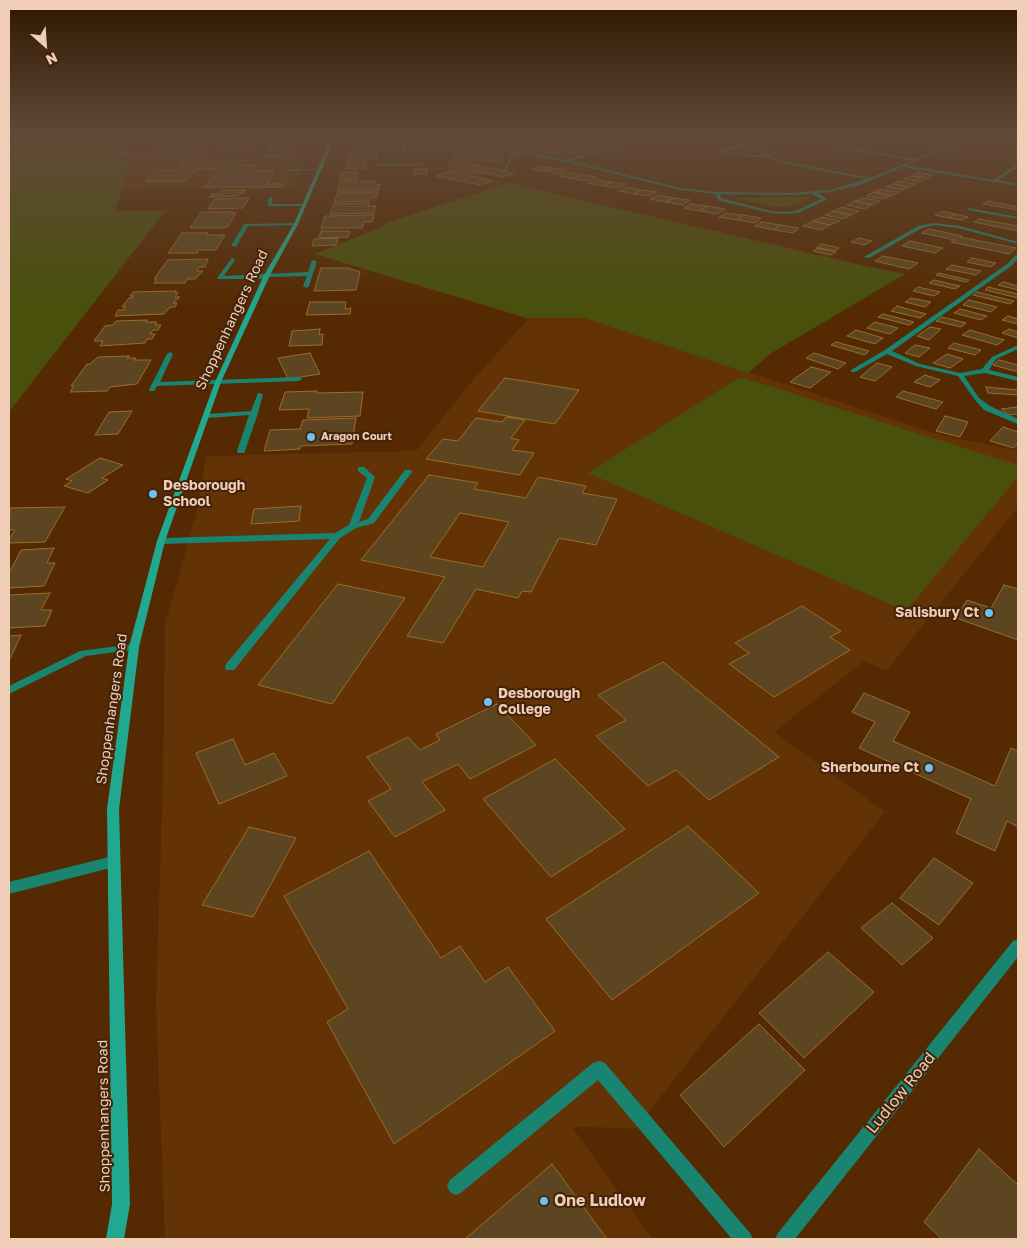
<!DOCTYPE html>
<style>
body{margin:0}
#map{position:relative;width:1027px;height:1248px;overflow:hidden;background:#552a02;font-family:"Golos Text",sans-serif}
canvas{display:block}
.frame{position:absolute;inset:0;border:10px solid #efcdb6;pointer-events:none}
.north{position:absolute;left:20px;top:20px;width:50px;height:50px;-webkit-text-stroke:4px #43240b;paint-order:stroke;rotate:154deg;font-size:14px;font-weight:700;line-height:20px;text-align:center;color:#efcdb6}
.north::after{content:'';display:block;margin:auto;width:18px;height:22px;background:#efcdb6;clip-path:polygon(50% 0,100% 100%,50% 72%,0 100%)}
</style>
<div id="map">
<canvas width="1027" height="1248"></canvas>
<div class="frame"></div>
<div class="north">N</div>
</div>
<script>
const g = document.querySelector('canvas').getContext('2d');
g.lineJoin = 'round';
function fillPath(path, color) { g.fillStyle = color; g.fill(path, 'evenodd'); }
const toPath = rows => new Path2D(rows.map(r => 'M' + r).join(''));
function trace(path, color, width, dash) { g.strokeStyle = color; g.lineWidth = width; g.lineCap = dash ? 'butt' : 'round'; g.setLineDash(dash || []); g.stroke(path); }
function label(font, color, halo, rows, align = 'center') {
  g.font = font + ' "Golos Text",sans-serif'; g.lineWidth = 4; g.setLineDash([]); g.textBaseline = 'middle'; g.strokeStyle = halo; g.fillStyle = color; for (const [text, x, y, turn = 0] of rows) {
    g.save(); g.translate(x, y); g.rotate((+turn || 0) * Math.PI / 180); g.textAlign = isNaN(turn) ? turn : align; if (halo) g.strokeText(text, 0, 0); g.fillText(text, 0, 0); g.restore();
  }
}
const built = toPath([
 [427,134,643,134,606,147,574,155,557,157,488,148,426,147],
 [308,153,294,188,123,190,130,154],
 [507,183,848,261,682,350,940,435,1018,451,1018,507,886,671,864,661,774,732,885,812,636,1128,572,1127,652,1239,165,1239,156,1002,163,778,165,624,198,508,206,456,416,451,473,380,528,319,315,254,382,227,385,224]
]);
const green = toPath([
 [9,134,137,134,121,149,130,154,123,190,114,211,165,211,9,412],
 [507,183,846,262,905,274,770,354,748,373,584,318,528,318,315,254,382,227,385,224],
 [812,197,786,207,776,207,734,198],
 [740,377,1018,465,1018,477,906,611,588,473]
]);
const building = toPath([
 [264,134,290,134,286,141,275,141,276,139,233,142,237,137,263,136,264,134],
 [431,134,467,134,467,142,431,143,431,134],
 [543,134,581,135,569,135,542,142,550,143,529,149,504,143,543,134],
 [172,136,198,136,187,146,208,146,202,151,156,151,172,136],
 [361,140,377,140,376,143,381,143,381,146,360,146,361,140],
 [272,145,289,145,286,151,269,151,272,145],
 [293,153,292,156,264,157,265,154,293,153],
 [350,154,378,154,378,159,367,159,365,169,346,169,350,154],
 [456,154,504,156,500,161,472,160,469,164,514,173,504,177,479,172,468,175,493,181,480,185,436,176,460,168,447,165,456,154],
 [241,161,238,165,258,165,253,171,275,171,267,184,285,184,283,187,204,187,220,169,196,169,186,181,145,181,156,170,176,170,183,162,241,161],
 [539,166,553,168,545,171,531,169,539,166],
 [553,168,567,170,560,174,545,171,553,168],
 [415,169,427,169,427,174,414,174,415,169],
 [342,172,358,172,357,179,340,179,342,172],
 [918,172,933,175,927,178,911,176,918,172],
 [567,173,581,175,574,179,559,176,567,173],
 [581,175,596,177,589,181,574,179,581,175],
 [911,176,927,178,920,182,904,179,911,176],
 [596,179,611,182,603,186,588,183,596,179],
 [340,181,375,181,374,184,380,184,379,190,337,190,340,181],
 [900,181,916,184,909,187,893,184,900,181],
 [611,182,626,184,618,188,603,186,611,182],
 [893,184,909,187,902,190,886,187,893,184],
 [627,187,641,190,634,194,619,191,627,187],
 [881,189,899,192,891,196,874,192,881,189],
 [222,190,246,190,244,193,240,193,237,196,210,197,212,194,219,194,222,190],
 [641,190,657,192,649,196,634,194,641,190],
 [338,192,378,192,377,198,370,198,369,201,334,202,338,192],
 [874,192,891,196,883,199,866,196,874,192],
 [658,195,674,198,666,202,650,199,658,195],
 [249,198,243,208,208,209,215,199,249,198],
 [674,198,690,200,683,205,666,202,674,198],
 [863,198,880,201,872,205,855,201,863,198],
 [855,201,872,205,864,209,847,205,855,201],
 [988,201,1018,207,1018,210,983,204,988,201],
 [369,203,368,206,376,206,374,213,330,214,334,204,369,203],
 [691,204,707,206,700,211,684,208,691,204],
 [707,206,725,209,717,214,700,211,707,206],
 [842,207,859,211,851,215,833,211,842,207],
 [833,211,851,215,843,219,825,215,833,211],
 [942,211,955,214,949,218,935,215,942,211],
 [202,212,233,212,232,213,236,213,228,226,223,228,190,228,202,212],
 [726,213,743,215,737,220,719,217,726,213],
 [955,214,968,217,962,220,949,218,955,214],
 [374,215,372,222,364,222,362,228,321,228,325,216,374,215],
 [743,215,761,218,755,223,737,220,743,215],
 [822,217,840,221,830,225,813,221,822,217],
 [979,219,1018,226,1018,231,974,222,979,219],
 [813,221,830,225,821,230,803,226,813,221],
 [762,222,780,225,774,230,755,226,762,222],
 [780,225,799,228,793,233,774,230,780,225],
 [929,229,962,236,960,237,1016,248,1009,254,951,242,955,240,922,233,929,229],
 [321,231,350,231,348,237,319,238,321,231],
 [182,233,208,233,207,235,225,235,216,250,198,250,197,253,168,253,182,233],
 [338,238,336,245,312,246,314,239,338,238],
 [859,238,872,241,865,245,851,242,859,238],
 [910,241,943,248,935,253,902,246,910,241],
 [822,244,839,248,834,251,816,248,822,244],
 [819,248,834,251,836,252,830,255,813,251,819,248],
 [883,256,918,263,909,269,875,261,883,256],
 [972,258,996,263,991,267,967,262,972,258],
 [208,259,205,267,199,267,197,271,203,271,195,279,187,279,185,283,154,283,157,279,154,279,168,260,208,259],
 [952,265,981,271,976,275,946,269,952,265],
 [321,268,348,268,360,272,356,290,314,291,321,268],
 [939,273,969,280,966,282,936,275,939,273],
 [934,280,960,286,955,289,929,283,934,280],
 [1003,282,1018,286,1018,290,998,285,1003,282],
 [918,287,940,292,934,296,913,291,918,287],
 [988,287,1018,294,1018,298,985,290,988,287],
 [176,291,175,293,178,293,175,297,180,297,173,303,177,303,175,307,171,307,167,310,164,314,115,316,118,310,124,310,126,307,122,307,129,298,132,298,134,296,130,296,133,292,176,291],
 [977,292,1014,301,1010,304,973,295,977,292],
 [911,298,931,302,925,307,905,302,911,298],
 [969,300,997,307,991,312,963,305,969,300],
 [310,302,346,302,345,309,351,308,350,314,306,315,310,302],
 [897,306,926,314,920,318,891,311,897,306],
 [960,309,987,316,981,320,954,313,960,309],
 [883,314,914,322,909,325,878,317,883,314],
 [1008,316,1018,319,1018,324,1002,320,1008,316],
 [942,317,966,323,961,327,936,321,942,317],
 [147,320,146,322,157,322,155,325,161,325,158,330,153,330,150,334,155,334,152,339,147,339,145,343,100,346,103,341,94,341,105,326,113,325,116,321,147,320],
 [875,322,898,328,890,334,867,328,875,322],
 [930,327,941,329,929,340,917,336,930,327],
 [320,329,319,335,323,334,322,345,289,346,292,331,320,329],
 [1009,329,1018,332,1018,338,1002,333,1009,329],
 [856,330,883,338,875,344,847,336,856,330],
 [970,330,1004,340,997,345,962,335,970,330],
 [836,342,869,351,865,355,831,345,836,342],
 [954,343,981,350,975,355,948,348,954,343],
 [915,345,930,348,919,357,905,353,915,345],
 [310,353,320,374,288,379,278,358,310,353],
 [814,353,846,363,838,369,806,358,814,353],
 [947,354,963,359,950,368,933,363,947,354],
 [129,356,127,358,136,358,134,360,151,360,137,384,110,387,107,391,70,392,74,386,71,386,87,364,90,364,98,357,129,356],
 [999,360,1018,365,1018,372,993,365,999,360],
 [877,363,892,367,875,381,860,377,877,363],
 [811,367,831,372,810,388,790,382,811,367],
 [925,375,940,380,930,387,914,382,925,375],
 [505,378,579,390,555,424,478,411,505,378],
 [986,387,1018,390,1018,395,988,393,986,387],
 [317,391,316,393,363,392,360,416,307,418,309,409,279,410,285,392,317,391],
 [903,391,943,402,936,409,896,397,903,391],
 [1018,407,1018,414,1009,415,1001,409,1018,407],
 [132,411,118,434,95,435,109,412,132,411],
 [945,416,968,422,960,437,936,431,945,416],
 [506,417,525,420,511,438,519,440,512,450,534,453,520,475,426,459,443,439,458,441,476,418,502,422,506,417],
 [356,418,352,444,300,446,300,449,264,451,270,430,300,429,303,420,356,418],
 [1003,427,1018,432,1018,443,1014,448,990,441,1003,427],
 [100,458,123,465,102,478,108,480,88,493,64,486,72,481,66,479,100,458],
 [429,475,478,483,474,489,526,498,538,477,586,486,582,493,617,499,596,545,559,538,531,592,522,591,518,598,476,589,443,643,407,636,445,577,361,560,429,475],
 [460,513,509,522,483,567,430,557,460,513],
 [301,506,299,521,251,524,254,509,301,506],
 [65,507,45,542,9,543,9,539,15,530,9,530,10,508,65,507],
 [54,548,47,563,55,563,44,586,9,588,9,573,21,550,54,548],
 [338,584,405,598,332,704,258,685,338,584],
 [1004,585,1018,589,1018,640,956,618,967,600,991,608,1004,585],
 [50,593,41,610,52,610,45,626,9,628,9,595,50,593],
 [802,606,841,631,830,637,850,650,774,697,729,664,749,653,735,643,802,606],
 [21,635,9,661,9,636,21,635],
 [663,662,779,757,709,800,676,770,648,786,596,736,626,720,598,695,663,662],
 [864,693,910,712,893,741,995,786,1011,748,1018,751,1018,827,1007,821,995,851,956,833,971,799,859,748,875,722,852,712,864,693],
 [497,704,536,745,470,779,458,764,422,782,445,810,395,837,368,801,391,789,367,757,408,737,420,750,440,740,436,734,497,704],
 [233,739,245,765,274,753,287,776,219,804,196,753,233,739],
 [555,759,625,829,551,877,483,799,555,759],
 [688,826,759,893,612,1000,546,919,688,826],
 [249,827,296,838,253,917,202,905,249,827],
 [369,851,441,958,460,946,485,982,508,967,555,1031,394,1144,327,1022,348,1009,284,896,369,851],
 [934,858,973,883,939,925,900,898,934,858],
 [892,903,933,938,902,965,861,928,892,903],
 [828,952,874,992,804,1058,759,1013,828,952],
 [759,1024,805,1070,724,1147,680,1095,759,1024],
 [979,1149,1018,1185,1018,1239,942,1239,924,1222,979,1149],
 [552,1164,607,1239,465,1239,552,1164]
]);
const path = toPath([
 [9,158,125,153,208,153]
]);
const lane = toPath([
 [408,134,411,134,406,141,406,150,404,151,402,150,402,141,408,134],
 [331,142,332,144,218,145,220,144,331,142],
 [834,145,915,159,917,160,915,161,833,147,834,145],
 [522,152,525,153,513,158,506,170,504,170,511,156,522,152],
 [286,169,319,169,321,170,285,171,286,169],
 [271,197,273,198,272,204,304,204,306,205,304,206,267,206,269,198,271,197],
 [296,223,298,225,248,226,236,247,231,246,244,224,296,223],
 [1016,255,1018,255,1018,259,1011,266,892,351,920,364,960,373,982,369,992,357,1018,345,1018,349,996,359,989,370,1018,377,1018,381,985,373,964,376,979,398,990,406,1018,419,1018,424,984,410,975,400,958,376,916,366,887,354,855,372,851,372,851,370,885,350,1007,264,1016,255],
 [232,258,235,260,224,276,308,272,312,260,317,261,309,286,306,288,303,286,307,276,269,277,267,279,218,279,217,278,232,258],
 [170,352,173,354,160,382,299,377,302,379,299,381,157,386,154,391,150,391,149,390,167,354,170,352],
 [258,393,263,394,258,413,245,451,244,453,238,453,237,451,249,415,207,418,203,416,207,414,251,411,258,393],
 [358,467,364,467,375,477,359,522,368,519,405,470,411,470,412,472,374,523,356,528,340,538,234,670,226,670,225,667,226,664,330,539,161,544,157,541,161,538,335,533,349,525,367,478,358,471,358,467],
 [134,644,139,647,138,649,86,656,9,694,9,686,80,651,134,644],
 [113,856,118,858,120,862,118,866,9,894,9,882,113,856],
 [599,1061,605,1063,750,1233,753,1239,732,1239,598,1080,462,1192,456,1195,450,1192,447,1186,450,1180,593,1063,599,1061]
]);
const street = toPath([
 [653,134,657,134,571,161,680,188,719,192,792,193,830,190,866,179,787,164,768,157,752,157,719,152,719,150,738,144,750,143,708,134,751,140,771,156,788,162,870,178,956,142,912,134,959,140,965,134,967,134,961,142,906,165,993,180,1018,164,1018,167,998,180,1018,184,1018,186,903,167,860,185,830,192,818,193,826,198,826,200,798,213,785,214,771,213,720,201,716,197,717,194,680,190,566,162,523,154,446,150,326,150,446,148,523,152,566,160,653,134],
 [752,144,765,155,752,155,725,151,752,144],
 [721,194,792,195,812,194,821,199,795,211,785,212,771,211,724,199,720,197,721,194],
 [821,134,827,134,822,136,821,134],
 [1018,145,1018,160,1016,159,1016,146,1018,145],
 [376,164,423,164,425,165,375,166,376,164],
 [969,208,1018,217,1018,219,967,210,969,208],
 [933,223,960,226,1018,242,1018,244,958,228,933,225,922,228,869,258,864,257,918,226,933,223],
 [1018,939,1018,957,795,1239,775,1239,778,1233,1013,941,1018,939]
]);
const secondary = toPath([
 [337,134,340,134,333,143,298,224,270,275,221,382,165,541,139,647,119,809,130,1204,124,1239,106,1239,112,1204,107,809,129,647,157,541,215,382,264,275,294,224,329,143,337,134]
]);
const markers = [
 [311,437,5,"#6ec2f3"],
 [153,494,5,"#6ec2f3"],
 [989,613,5,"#6ec2f3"],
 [488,702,5,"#6ec2f3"],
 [929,768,5,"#6ec2f3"],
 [544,1201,5,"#6ec2f3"]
];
const farPoinames = [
 ["Aragon Court",321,437]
];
const streetNames = [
 ["Shoppenhangers Road",232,320,-65],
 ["Shoppenhangers Road",112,709,-82],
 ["Shoppenhangers Road",104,1116,-91]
];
const poiNames = [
 ["Desborough",163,486],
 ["School",163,502],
 ["Salisbury Ct",979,613,"right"],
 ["Desborough",498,694],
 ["College",498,710],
 ["Sherbourne Ct",919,768,"right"]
];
const nearStreetnames = [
 ["Ludlow Road",901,1093,-51]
];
const nearPoinames = [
 ["One Ludlow",554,1201]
];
fillPath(built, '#643305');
fillPath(green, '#48500b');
fillPath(building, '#5d4521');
trace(building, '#986e28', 1);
trace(path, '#a78061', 1, [2, 1]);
fillPath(lane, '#19846f');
fillPath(street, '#19846f');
fillPath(secondary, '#20a98f');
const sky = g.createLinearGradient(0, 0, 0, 308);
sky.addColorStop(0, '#2f1701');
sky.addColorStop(0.44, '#624a39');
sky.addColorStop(1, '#624a3900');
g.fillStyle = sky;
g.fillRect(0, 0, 1027, 308);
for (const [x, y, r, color] of markers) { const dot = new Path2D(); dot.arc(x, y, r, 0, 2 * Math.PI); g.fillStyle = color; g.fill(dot); trace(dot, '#43240b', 2); }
label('bold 11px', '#efcdb6', '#43240b', farPoinames, 'left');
label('14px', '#efcdb6', '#43240b', streetNames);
label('bold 14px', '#efcdb6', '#43240b', poiNames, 'left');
label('16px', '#efcdb6', '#43240b', nearStreetnames);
label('bold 16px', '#efcdb6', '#43240b', nearPoinames, 'left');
</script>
